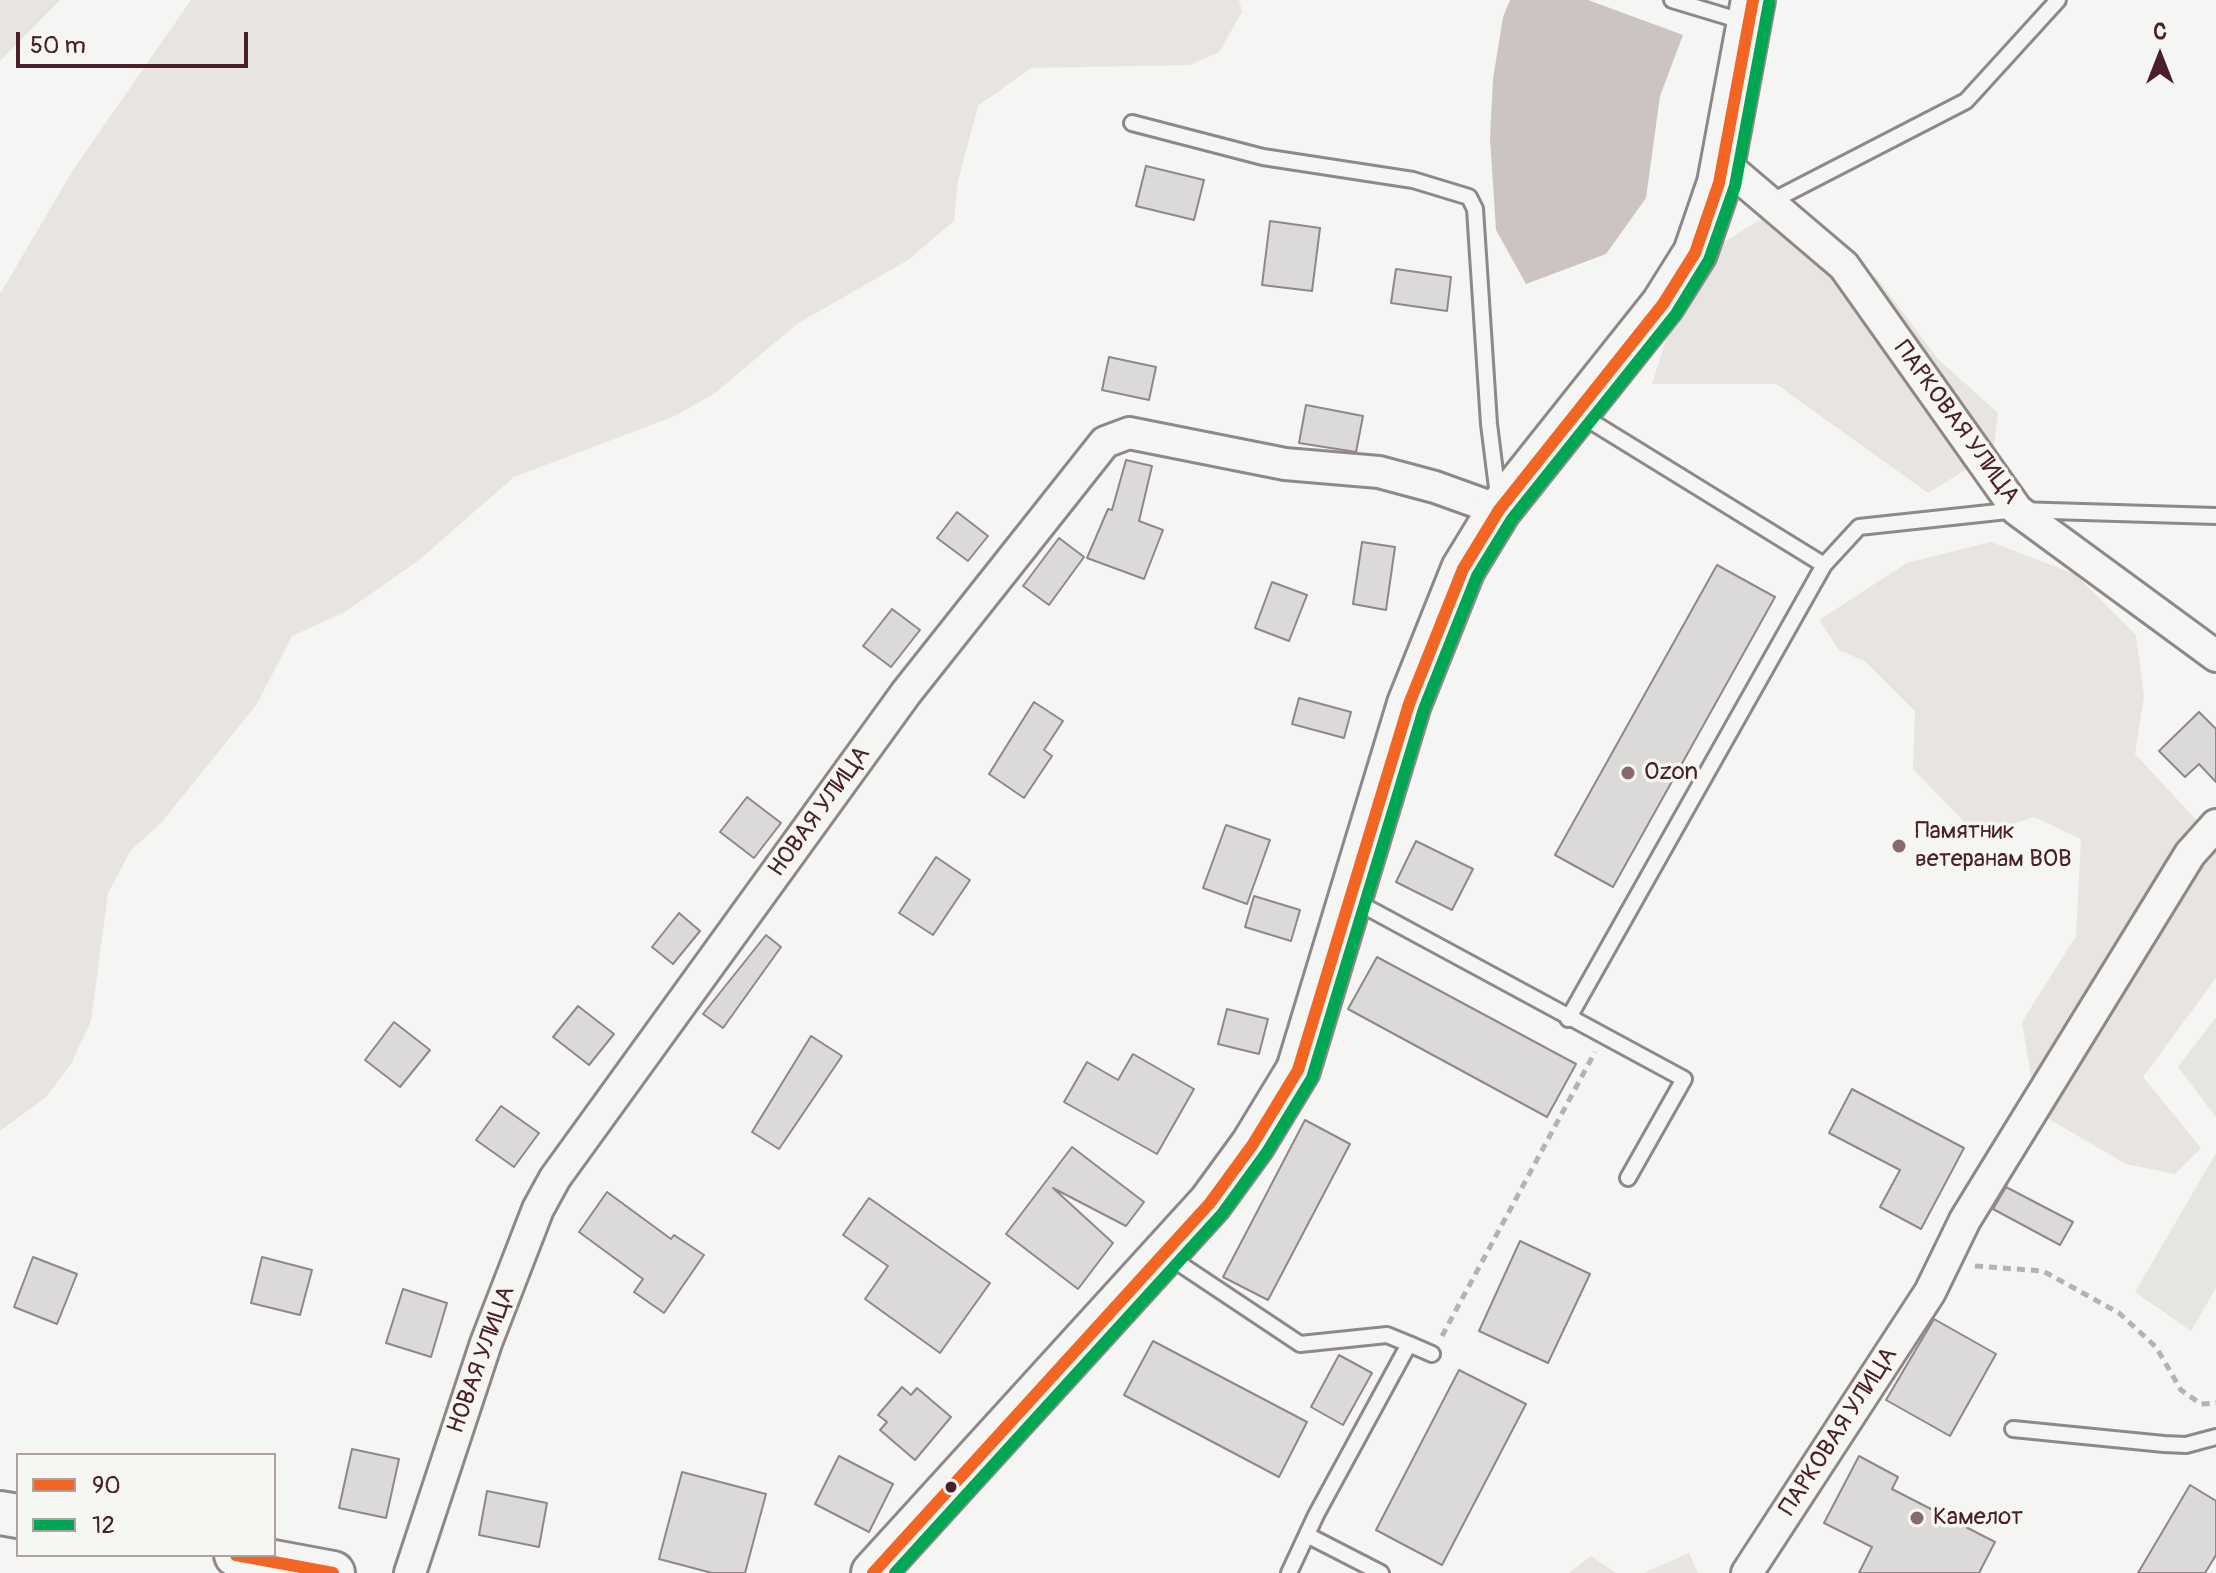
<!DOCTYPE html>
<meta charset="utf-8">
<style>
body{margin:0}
#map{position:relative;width:2216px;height:1573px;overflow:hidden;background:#f5f5f3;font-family:Pangolin,sans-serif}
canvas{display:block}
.legend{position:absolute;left:16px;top:1453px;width:260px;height:104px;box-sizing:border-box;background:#f6f6f2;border:2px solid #b1a0a2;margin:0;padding:10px 14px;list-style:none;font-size:24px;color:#4a1f2b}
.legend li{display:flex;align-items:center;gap:16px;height:40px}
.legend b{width:40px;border:2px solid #b1a0a2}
.north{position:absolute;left:2120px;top:16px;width:80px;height:80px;-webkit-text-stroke:6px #f6f6f2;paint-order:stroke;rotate:0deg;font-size:22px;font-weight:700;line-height:32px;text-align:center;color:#4a1f2b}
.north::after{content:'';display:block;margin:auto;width:28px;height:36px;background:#4a1f2b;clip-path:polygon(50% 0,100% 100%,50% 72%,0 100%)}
.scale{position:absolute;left:16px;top:32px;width:232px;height:36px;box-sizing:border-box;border:4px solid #4a1f2b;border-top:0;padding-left:10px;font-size:24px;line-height:28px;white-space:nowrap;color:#4a1f2b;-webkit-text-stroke:6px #f6f6f2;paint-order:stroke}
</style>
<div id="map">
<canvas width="2216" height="1573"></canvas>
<ul class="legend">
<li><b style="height:10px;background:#f26522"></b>90</li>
<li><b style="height:10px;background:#00a651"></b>12</li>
</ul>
<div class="north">С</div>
<div class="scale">50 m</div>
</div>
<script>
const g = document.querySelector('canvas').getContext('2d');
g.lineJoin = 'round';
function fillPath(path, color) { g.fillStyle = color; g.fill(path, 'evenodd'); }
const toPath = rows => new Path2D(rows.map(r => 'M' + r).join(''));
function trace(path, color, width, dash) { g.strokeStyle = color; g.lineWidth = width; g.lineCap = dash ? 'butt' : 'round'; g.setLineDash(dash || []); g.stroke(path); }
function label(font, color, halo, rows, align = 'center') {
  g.font = font + ' Pangolin,sans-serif'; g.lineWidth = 7; g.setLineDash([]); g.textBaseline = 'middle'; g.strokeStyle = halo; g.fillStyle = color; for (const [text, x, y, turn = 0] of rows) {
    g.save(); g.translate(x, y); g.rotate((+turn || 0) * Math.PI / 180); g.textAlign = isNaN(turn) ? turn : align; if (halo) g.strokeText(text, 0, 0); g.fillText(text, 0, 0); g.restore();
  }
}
const built = toPath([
 [2216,1017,2216,1117,2178,1067],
 [2216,1153,2216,1288,2191,1331,2135,1292]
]);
const green = toPath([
 [0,0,60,0,0,61],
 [191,0,1239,0,1242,12,1219,52,1190,65,1031,68,978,106,958,181,954,221,908,260,797,324,715,393,675,416,514,477,419,560,345,612,292,636,257,704,161,823,131,850,108,893,91,1021,71,1064,46,1097,0,1131,0,294,73,170],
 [1773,212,1877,278,1938,359,1998,413,1993,453,1928,493,1776,384,1652,384,1673,317,1719,245],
 [1991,542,2075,574,2136,635,2144,696,2135,754,2216,841,2216,978,2143,1077,2201,1148,2175,1174,2126,1164,2037,1112,2022,1022,2076,936,2081,839,2034,817,1978,836,1913,769,1915,711,1866,662,1839,650,1819,620,1907,563],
 [1689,1553,1698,1573,1644,1573],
 [1591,1556,1616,1573,1569,1573]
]);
const water = toPath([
 [1510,0,1588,0,1683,35,1660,96,1646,198,1606,254,1526,284,1496,230,1490,138,1493,79,1503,17]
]);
const building = toPath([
 [1146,166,1204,180,1194,220,1136,206,1146,166],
 [1270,221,1320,228,1312,291,1262,285,1270,221],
 [1396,269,1451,277,1447,311,1391,303,1396,269],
 [1109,357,1156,367,1149,400,1102,390,1109,357],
 [1306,405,1363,416,1356,452,1299,443,1306,405],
 [1126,460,1152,466,1139,521,1163,530,1144,579,1087,558,1108,509,1112,510,1126,460],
 [957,512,988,536,968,561,937,538,957,512],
 [1059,538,1084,557,1049,605,1023,586,1059,538],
 [1362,542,1395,547,1386,610,1353,604,1362,542],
 [1717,565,1775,597,1613,887,1555,855,1717,565],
 [1272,582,1307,595,1289,641,1255,628,1272,582],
 [892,609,920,630,891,667,863,646,892,609],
 [1299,698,1351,712,1344,738,1292,724,1299,698],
 [1034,702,1063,721,1044,750,1052,756,1024,798,989,774,1034,702],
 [2199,712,2216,729,2216,782,2199,764,2185,777,2159,751,2199,712],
 [747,797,781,823,754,858,720,832,747,797],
 [1226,825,1270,840,1247,904,1203,888,1226,825],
 [1416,841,1473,869,1452,910,1396,882,1416,841],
 [936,857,970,880,933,935,899,913,936,857],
 [1254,896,1300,910,1291,941,1245,927,1254,896],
 [679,913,700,931,673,964,652,947,679,913],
 [766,935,781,947,723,1028,703,1014,766,935],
 [1377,957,1576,1064,1547,1117,1348,1009,1377,957],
 [578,1006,614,1034,589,1065,553,1037,578,1006],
 [1227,1009,1268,1019,1259,1054,1218,1044,1227,1009],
 [394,1022,430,1050,400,1087,365,1060,394,1022],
 [811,1036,842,1056,779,1149,752,1132,811,1036],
 [1133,1054,1194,1089,1157,1154,1064,1102,1087,1062,1118,1080,1133,1054],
 [1852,1089,1964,1148,1921,1229,1880,1207,1900,1170,1829,1133,1852,1089],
 [501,1106,539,1133,514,1167,476,1140,501,1106],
 [1305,1120,1350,1144,1268,1300,1223,1277,1305,1120],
 [1072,1147,1144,1202,1126,1226,1053,1188,1113,1243,1078,1289,1006,1234,1072,1147],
 [2006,1187,2073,1222,2060,1245,1993,1209,2006,1187],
 [607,1192,671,1239,674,1235,704,1255,664,1313,634,1292,643,1279,579,1232,607,1192],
 [869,1198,990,1283,940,1353,865,1299,888,1266,843,1235,869,1198],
 [1520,1241,1590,1274,1548,1363,1479,1331,1520,1241],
 [33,1257,77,1274,57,1324,14,1307,33,1257],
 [262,1257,312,1270,300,1315,251,1303,262,1257],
 [403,1289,447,1303,431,1357,386,1343,403,1289],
 [1934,1319,1996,1354,1950,1436,1886,1400,1934,1319],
 [1153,1341,1307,1422,1279,1477,1124,1395,1153,1341],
 [1339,1355,1372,1373,1343,1425,1311,1407,1339,1355],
 [1459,1370,1526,1404,1442,1565,1376,1530,1459,1370],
 [902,1387,911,1395,917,1388,951,1417,915,1460,880,1430,887,1422,878,1415,902,1387],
 [352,1449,399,1459,386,1518,339,1508,352,1449],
 [839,1456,893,1484,869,1532,815,1504,839,1456],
 [1859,1456,1898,1477,1892,1489,1995,1542,1979,1573,1859,1573,1872,1547,1824,1523,1859,1456],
 [682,1472,766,1494,745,1573,712,1573,659,1559,682,1472],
 [2190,1485,2216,1501,2216,1555,2205,1573,2138,1573,2190,1485],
 [487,1491,547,1503,539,1547,479,1535,487,1491]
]);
const path = toPath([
 [1975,1266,2043,1271,2119,1313,2156,1347,2181,1390,2201,1404,2216,1403],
 [1442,1336,1595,1052]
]);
const lane = toPath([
 [1672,0,1745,22],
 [1132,123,1263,157,1413,180,1469,197,1475,209,1489,424,1498,496],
 [1772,201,1966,101,2058,0],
 [1579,414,1824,565],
 [1355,901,1684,1079,1628,1178],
 [1568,1019,1824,565,1859,527,2017,510,2216,516],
 [1168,1256,1300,1344,1387,1335,1409,1344,1316,1515,1289,1573],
 [1409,1344,1432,1354],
 [2013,1429,2164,1444,2186,1445,2216,1437],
 [1307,1535,1381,1573]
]);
const street = toPath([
 [1723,163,1844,266,2017,510,2216,656],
 [410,1573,486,1343,538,1209,555,1178,906,693,1105,442,1129,433,1285,464,1379,472,1435,487,1499,510],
 [1747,1573,1930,1292,1965,1220,2190,854,2216,825]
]);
const secondary = toPath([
 [0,1513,18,1516],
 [236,1555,333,1573],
 [873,1573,1210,1203,1253,1144,1298,1070,1409,704,1463,569,1499,510,1663,304,1695,253,1719,183,1753,0]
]);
const bus1 = toPath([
 [236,1555,333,1573],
 [873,1573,1210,1203,1253,1144,1298,1070,1409,704,1463,569,1499,510,1663,304,1695,253,1719,183,1753,0]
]);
const bus2 = toPath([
 [895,1573,1222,1214,1267,1152,1312,1078,1424,709,1477,576,1512,519,1676,314,1709,260,1735,186,1769,3]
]);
const markers = [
 [1628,773,8,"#866a71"],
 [1899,846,8,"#866a71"],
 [951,1487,7,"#4a1f2b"],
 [1917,1518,8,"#866a71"]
];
const streetNames = [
 ["ПАРКОВАЯ УЛИЦА",1956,423,54],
 ["НОВАЯ УЛИЦА",820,812,-54],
 ["НОВАЯ УЛИЦА",482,1360,-70],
 ["ПАРКОВАЯ УЛИЦА",1839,1432,-57]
];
const poiNames = [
 ["Ozon",1644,773],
 ["Памятник",1915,832],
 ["ветеранам ВОВ",1915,860],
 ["Камелот",1933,1518]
];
fillPath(built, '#e7e5e2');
fillPath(green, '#e8e4e2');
fillPath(water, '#ccc3c3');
fillPath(building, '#dcdad9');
trace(building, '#8f8788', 2);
trace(lane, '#8f8788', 20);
trace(street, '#8f8788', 36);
trace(secondary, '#8f8788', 48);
trace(path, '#b6b2b2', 5, [8, 6]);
trace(lane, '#f5f5f3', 14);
trace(street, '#f5f5f3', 30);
trace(secondary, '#f5f5f3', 42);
trace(bus1, '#f26522', 12);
trace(bus2, '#00a651', 12);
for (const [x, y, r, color] of markers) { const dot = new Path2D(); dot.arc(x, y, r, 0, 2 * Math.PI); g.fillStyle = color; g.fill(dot); trace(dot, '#f6f6f2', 3); }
label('24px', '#4a1f2b', '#f6f6f2', streetNames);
label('24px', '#4a1f2b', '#f6f6f2', poiNames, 'left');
</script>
